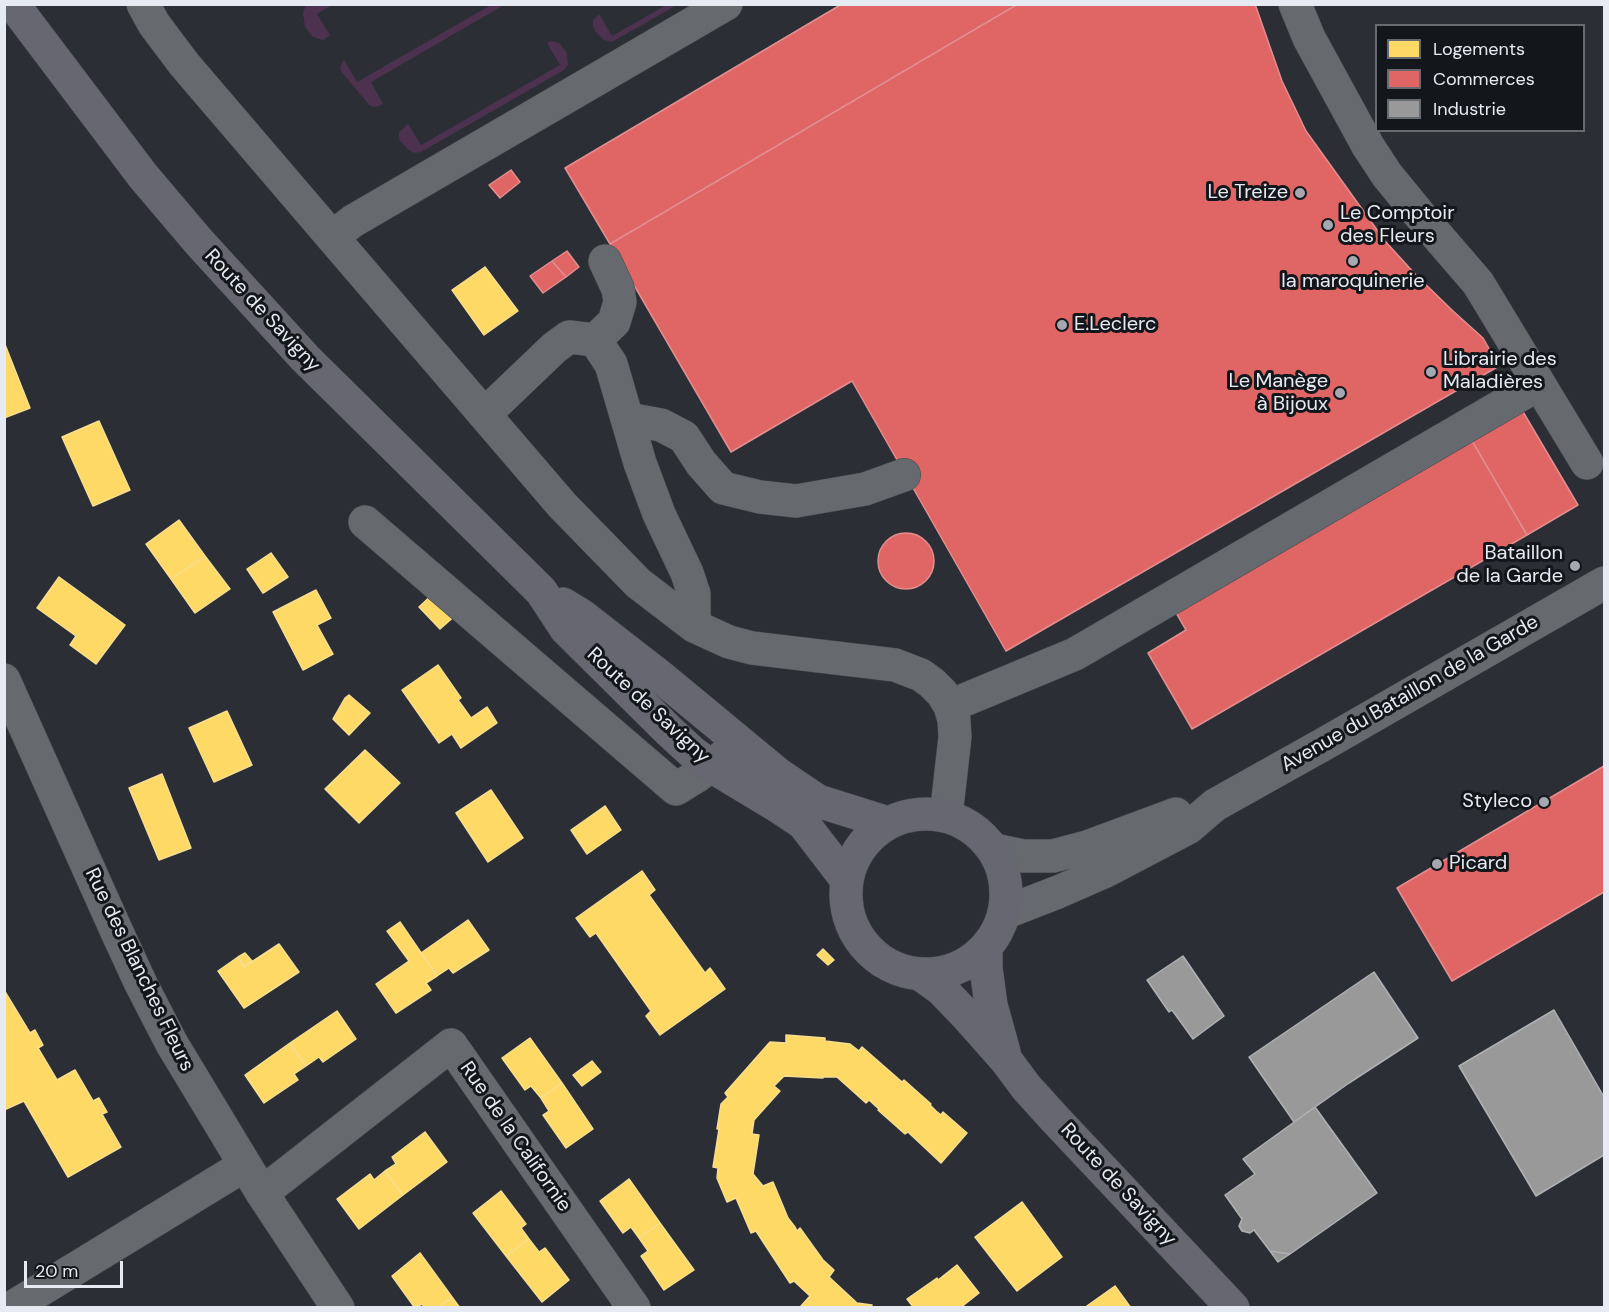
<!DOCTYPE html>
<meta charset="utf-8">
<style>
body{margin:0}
#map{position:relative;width:1609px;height:1312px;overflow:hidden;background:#2b2e34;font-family:"DM Sans",sans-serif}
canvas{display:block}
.frame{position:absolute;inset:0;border:6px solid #e6eaf2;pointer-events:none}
.legend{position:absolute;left:1375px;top:24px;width:210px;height:108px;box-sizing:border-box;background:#13161a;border:2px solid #676b70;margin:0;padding:8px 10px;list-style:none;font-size:18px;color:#e6eaf2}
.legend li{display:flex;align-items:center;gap:12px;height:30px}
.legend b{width:30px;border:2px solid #676b70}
.scale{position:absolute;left:24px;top:1261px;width:99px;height:27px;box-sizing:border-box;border:3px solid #e6eaf2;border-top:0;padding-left:8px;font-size:18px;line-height:21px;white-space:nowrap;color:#e6eaf2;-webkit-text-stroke:4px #13161a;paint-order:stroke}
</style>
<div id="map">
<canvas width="1609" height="1312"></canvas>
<div class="frame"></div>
<ul class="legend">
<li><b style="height:16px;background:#ffd966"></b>Logements</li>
<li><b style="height:16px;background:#e06666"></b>Commerces</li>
<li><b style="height:16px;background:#999"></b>Industrie</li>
</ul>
<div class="scale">20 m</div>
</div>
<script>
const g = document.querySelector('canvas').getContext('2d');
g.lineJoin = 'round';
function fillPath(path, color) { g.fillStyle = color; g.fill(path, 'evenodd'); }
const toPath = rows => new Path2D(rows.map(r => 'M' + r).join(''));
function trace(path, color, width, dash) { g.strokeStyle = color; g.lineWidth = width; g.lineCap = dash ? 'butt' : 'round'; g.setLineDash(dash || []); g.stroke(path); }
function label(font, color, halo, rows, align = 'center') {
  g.font = font + ' "DM Sans",sans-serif'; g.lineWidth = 6; g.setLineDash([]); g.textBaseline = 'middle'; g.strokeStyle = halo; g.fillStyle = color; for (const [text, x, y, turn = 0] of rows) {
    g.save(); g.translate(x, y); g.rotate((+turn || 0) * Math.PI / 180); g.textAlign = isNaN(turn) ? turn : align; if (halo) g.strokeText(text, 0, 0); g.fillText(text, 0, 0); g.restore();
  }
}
const green = toPath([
 [306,5,332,5,317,14,330,35,323,40,313,37,305,27,303,13],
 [491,5,504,5,371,82,383,104,379,106,374,107,369,105,340,70,341,65,344,60,357,82],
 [666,5,677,5,612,42,604,40,595,31,593,26,593,20,599,14,612,36],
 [551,41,559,43,567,53,568,65,564,70,421,152,414,153,409,150,400,141,399,137,399,132,408,124,421,145,560,65,547,43]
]);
const homes = toPath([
 [485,267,518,311,484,335,452,290,485,267],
 [4,342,30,408,4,418,4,342],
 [99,421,130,490,93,506,62,437,99,421],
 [179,520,205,556,171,579,146,544,179,520],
 [271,553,288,577,263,593,247,569,271,553],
 [205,556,230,589,195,613,171,579,205,556],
 [59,577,125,625,96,664,70,645,76,636,37,608,59,577],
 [316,590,331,618,317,625,333,654,303,670,273,612,316,590],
 [435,592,457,614,440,629,419,607,435,592],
 [438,665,461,698,458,700,471,718,487,707,497,723,461,748,452,734,439,743,402,690,438,665],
 [349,695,370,713,349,735,333,719,345,698,349,695],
 [227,711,252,765,214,782,189,728,227,711],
 [365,750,400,783,359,823,325,789,365,750],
 [162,774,191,848,159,860,129,788,162,774],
 [491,790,523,838,488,862,456,813,491,790],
 [605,806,621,830,587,854,571,830,605,806],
 [642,871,655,890,649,895,705,973,710,968,725,989,660,1035,646,1016,651,1011,596,933,590,937,576,918,642,871],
 [468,920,489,950,453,973,449,968,437,976,421,953,468,920],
 [400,922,437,976,426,983,431,990,396,1013,376,984,409,961,387,931,400,922],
 [279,944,299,972,244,1008,218,971,238,957,244,967,279,944],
 [823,949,834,960,828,965,817,955,823,949],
 [245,953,252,961,244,967,238,957,245,953],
 [4,990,30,1033,35,1030,43,1045,38,1048,57,1080,75,1070,93,1101,99,1098,107,1112,102,1114,121,1147,68,1177,24,1101,4,1110,4,990],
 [337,1011,356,1039,323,1062,319,1057,306,1066,290,1043,337,1011],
 [786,1035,825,1038,825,1041,850,1044,859,1051,862,1047,902,1082,904,1080,931,1104,930,1105,936,1111,941,1115,943,1112,967,1133,941,1163,908,1132,905,1134,878,1110,879,1109,869,1100,866,1103,837,1077,823,1077,823,1078,784,1076,774,1086,780,1091,754,1120,752,1134,759,1135,753,1174,763,1186,773,1182,788,1218,795,1227,797,1231,800,1228,823,1260,834,1270,829,1277,857,1303,872,1305,871,1308,803,1308,801,1306,810,1296,794,1281,790,1283,756,1231,751,1233,736,1198,727,1202,717,1178,718,1168,713,1167,719,1129,717,1129,721,1104,728,1097,725,1093,770,1042,786,1043,786,1035],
 [530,1038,562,1083,541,1098,531,1086,525,1090,502,1058,530,1038],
 [290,1043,306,1066,294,1074,298,1080,264,1103,245,1075,290,1043],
 [592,1061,601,1072,582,1086,573,1075,592,1061],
 [562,1083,593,1129,566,1148,543,1115,549,1111,541,1098,562,1083],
 [425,1132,447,1162,403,1195,385,1171,396,1164,392,1157,425,1132],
 [385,1171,403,1195,359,1229,337,1199,370,1174,374,1180,385,1171],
 [629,1179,660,1223,639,1238,631,1227,623,1233,600,1201,629,1179],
 [501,1191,526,1224,521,1228,529,1239,506,1256,473,1213,501,1191],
 [1022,1202,1062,1257,1017,1291,975,1237,1022,1202],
 [660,1223,694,1270,664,1290,641,1256,648,1251,639,1238,660,1223],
 [529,1239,539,1252,545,1248,569,1280,542,1302,506,1256,529,1239],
 [420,1253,452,1297,438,1308,425,1308,422,1304,415,1308,392,1276,420,1253],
 [957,1265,979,1293,960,1308,914,1308,907,1299,937,1278,938,1280,957,1265],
 [1115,1286,1131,1308,1084,1308,1115,1286],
 [452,1297,460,1308,438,1308,452,1297]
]);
const shops = toPath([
 [842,4,1018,4,610,244,565,168,842,4],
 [1018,4,1255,4,1282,81,1306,131,1385,241,1416,275,1453,311,1483,338,1499,366,1006,651,852,381,731,452,610,244,1018,4],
 [511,170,520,182,500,198,489,185,511,170],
 [567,251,579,267,566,277,552,261,567,251],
 [552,261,566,277,543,293,530,276,552,261],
 [1522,410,1578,505,1527,535,1471,439,1522,410],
 [1471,439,1527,535,1192,729,1148,653,1186,630,1175,611,1471,439],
 '878 561a28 28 0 1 1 56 0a28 28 0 1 1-56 0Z',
 [1604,766,1604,892,1452,981,1397,888,1604,766]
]);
const industry = toPath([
 [1183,956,1224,1016,1193,1039,1172,1010,1169,1012,1147,980,1183,956],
 [1374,972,1418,1038,1349,1083,1294,1122,1249,1057,1374,972],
 [1554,1010,1604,1097,1604,1155,1536,1196,1459,1066,1554,1010],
 [1315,1107,1377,1193,1290,1254,1270,1251,1254,1230,1250,1233,1242,1231,1239,1226,1242,1219,1225,1195,1255,1174,1243,1159,1315,1107],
 [1270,1251,1290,1254,1278,1262,1270,1251]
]);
const minor = toPath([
 [143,4,154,24,184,64,332,237,562,505,638,583,694,626,729,642,752,648,895,665,921,675,932,683,942,693,950,706,954,720,955,737,946,816],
 [1295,4,1309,38,1368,146,1387,175,1428,225,1478,283,1587,463],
 [332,237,353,221,726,4],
 [595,340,614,322,620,302,618,289,605,261],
 [485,414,554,348,569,337,595,340,611,364,640,463,659,514,687,573,694,594,694,626],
 [628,419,661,425,684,437,701,463,723,488,760,497,796,501,865,489,904,475],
 [365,522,676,789,697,776,740,744],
 [4,680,117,932,141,984,172,1044,262,1193,338,1308],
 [950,706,1075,654,1539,384],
 [994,850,1023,856,1053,856,1087,847,1176,814],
 [1004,913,1058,892,1106,871,1188,828,1215,805,1324,744,1604,583],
 [262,1193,451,1045,634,1308],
 [11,1308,245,1165]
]);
const major = toPath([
 [13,4,143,176,199,242,305,358,541,591,566,629,669,731,693,753,711,766,779,807,803,823,846,879],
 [563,604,581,615,662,678,778,774,818,801,888,823],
 '846 894a80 80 0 1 1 160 0a80 80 0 1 1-160 0Z',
 [986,948,986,968,991,1005,1004,1052],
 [920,974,941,989,967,1016,1006,1060,1026,1087,1054,1118,1233,1308]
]);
const markers = [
 [1300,193,6,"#a5a8b0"],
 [1328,225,6,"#a5a8b0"],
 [1353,261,6,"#a5a8b0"],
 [1062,325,6,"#a5a8b0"],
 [1431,372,6,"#a5a8b0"],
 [1340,393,6,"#a5a8b0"],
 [1575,566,6,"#a5a8b0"],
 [1544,802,6,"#a5a8b0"],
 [1437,864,6,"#a5a8b0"]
];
const poiNames = [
 ["Le Treize",1288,193],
 ["Le Comptoir",1340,214,"left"],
 ["des Fleurs",1340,237,"left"],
 ["la maroquinerie",1353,282,"center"],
 ["E.Leclerc",1074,325,"left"],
 ["Librairie des",1443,360,"left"],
 ["Maladières",1443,383,"left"],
 ["Le Manège",1328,382],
 ["à Bijoux",1328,405],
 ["Bataillon",1563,554],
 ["de la Garde",1563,577],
 ["Styleco",1532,802],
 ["Picard",1449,864,"left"]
];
const streetNames = [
 ["Route de Savigny",262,311,47],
 ["Avenue du Bataillon de la Garde",1410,694,-30],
 ["Route de Savigny",648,706,43],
 ["Rue des Blanches Fleurs",139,970,64],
 ["Rue de la Californie",515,1137,55],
 ["Route de Savigny",1118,1185,47]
];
fillPath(green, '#4c324f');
fillPath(homes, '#ffd966');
trace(homes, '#f8de90', 1.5);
fillPath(shops, '#e06666');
trace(shops, '#e28e90', 1.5);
fillPath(industry, '#999');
trace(industry, '#b0b1b4', 1.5);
trace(minor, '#47494f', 34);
trace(major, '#47494f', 34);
trace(minor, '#66696e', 33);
trace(major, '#666770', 33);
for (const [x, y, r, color] of markers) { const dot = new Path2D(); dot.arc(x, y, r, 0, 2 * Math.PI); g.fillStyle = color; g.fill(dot); trace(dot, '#13161a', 2); }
label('20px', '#e6eaf2', '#13161a', poiNames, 'right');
label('20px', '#e6eaf2', '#13161a', streetNames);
</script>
